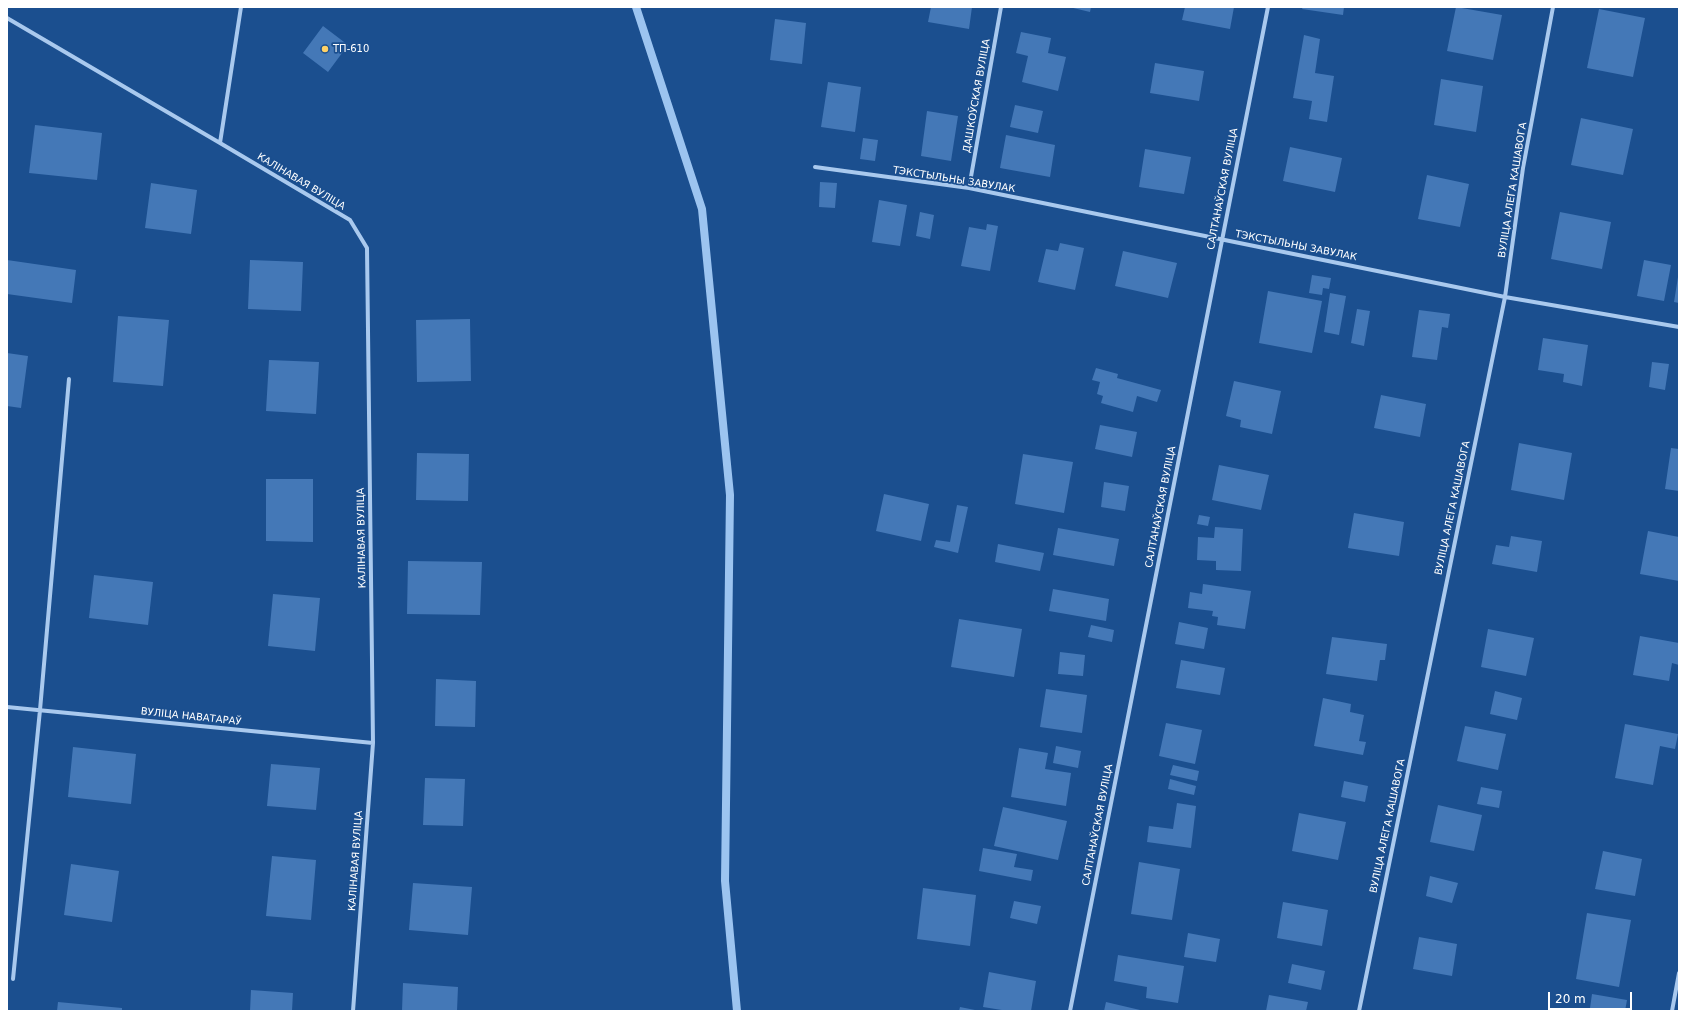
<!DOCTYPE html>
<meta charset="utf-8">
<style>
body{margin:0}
#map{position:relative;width:1686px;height:1018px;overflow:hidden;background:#1b4f8f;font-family:"DejaVu Sans",sans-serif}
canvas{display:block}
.frame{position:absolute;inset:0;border:8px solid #fff;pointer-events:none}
.scale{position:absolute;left:1548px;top:992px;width:84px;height:18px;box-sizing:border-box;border:2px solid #fff;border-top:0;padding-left:5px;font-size:12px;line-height:14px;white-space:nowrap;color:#fff;-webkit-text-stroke:3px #1b4f8f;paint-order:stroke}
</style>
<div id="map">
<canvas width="1686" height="1018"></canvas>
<div class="frame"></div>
<div class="scale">20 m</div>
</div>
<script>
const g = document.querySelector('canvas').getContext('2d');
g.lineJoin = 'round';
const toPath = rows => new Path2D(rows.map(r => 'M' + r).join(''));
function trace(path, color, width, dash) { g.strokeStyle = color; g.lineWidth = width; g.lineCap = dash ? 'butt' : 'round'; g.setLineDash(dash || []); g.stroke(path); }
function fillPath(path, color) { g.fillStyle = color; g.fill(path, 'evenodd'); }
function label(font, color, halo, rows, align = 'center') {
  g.font = font + ' "DejaVu Sans",sans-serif'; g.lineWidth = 3.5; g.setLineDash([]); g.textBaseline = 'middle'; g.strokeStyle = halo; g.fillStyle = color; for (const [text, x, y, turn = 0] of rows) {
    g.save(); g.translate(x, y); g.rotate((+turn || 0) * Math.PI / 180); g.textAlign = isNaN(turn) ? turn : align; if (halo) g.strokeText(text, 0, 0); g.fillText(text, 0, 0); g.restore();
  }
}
const stream = toPath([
 [636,7,702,209,730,495,725,881,737,1011]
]);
const building = toPath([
 [931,7,972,7,969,29,928,22],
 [1069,7,1091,7,1090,12],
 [1185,7,1234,7,1230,29,1182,20],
 [1303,7,1344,7,1343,15,1302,9],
 [1456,7,1502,15,1493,60,1447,51],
 [1599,9,1645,18,1633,77,1587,68],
 [775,19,806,23,802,64,770,60],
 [323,26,348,45,328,72,303,53],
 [1021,32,1051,38,1048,53,1066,57,1058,91,1022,82,1028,56,1016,53],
 [1304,35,1320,39,1315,73,1334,76,1327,122,1309,119,1312,101,1293,98],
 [1155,63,1204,71,1199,101,1150,93],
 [1441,79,1483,86,1476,132,1434,125],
 [828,82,861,87,855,132,821,127],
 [1015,105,1043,111,1038,133,1010,127],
 [927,111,958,116,951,161,921,156],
 [1581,118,1633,129,1623,175,1571,165],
 [35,125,102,133,97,180,29,173],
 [1006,135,1055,145,1050,177,1000,168],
 [863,138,878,140,875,161,860,159],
 [1290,147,1342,158,1335,192,1283,181],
 [1145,149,1191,157,1184,194,1139,187],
 [1427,175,1469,184,1460,227,1418,219],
 [820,182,837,183,835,208,819,207],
 [151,183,197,190,191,234,145,228],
 [879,200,907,205,900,246,872,242],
 [920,212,934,215,930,239,916,236],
 [1560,212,1611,222,1602,269,1551,259],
 [987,224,998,226,990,271,961,266,969,227,986,230],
 [1060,243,1084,248,1075,290,1038,282,1046,249,1058,251],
 [1123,251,1177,263,1168,298,1115,286],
 [7,260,76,270,72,303,7,294],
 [250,260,303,262,301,311,248,309],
 [1644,260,1671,265,1664,301,1637,296],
 [1312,275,1331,278,1329,289,1323,288,1322,295,1309,293],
 [1678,277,1679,277,1679,303,1674,302],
 [1268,291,1322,301,1312,353,1259,343],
 [1330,293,1346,296,1339,335,1324,332],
 [1357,309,1370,311,1364,346,1351,343],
 [1419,310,1450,314,1448,328,1442,327,1437,360,1412,357],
 [118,316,169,320,163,386,113,382],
 [470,319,471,381,417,382,416,320],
 [1543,338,1588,345,1582,386,1563,382,1564,374,1538,370],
 [7,353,28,356,21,408,7,406],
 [269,360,319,362,316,414,266,411],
 [1652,362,1669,364,1665,390,1649,387],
 [1096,368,1118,374,1117,378,1161,390,1157,402,1137,396,1133,412,1101,403,1103,396,1097,394,1100,382,1092,380],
 [1234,381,1281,391,1272,434,1240,427,1241,420,1226,416],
 [1381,395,1426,404,1420,437,1374,428],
 [1100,425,1137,432,1132,457,1095,449],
 [1519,443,1572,453,1564,500,1511,490],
 [1671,448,1679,449,1679,491,1665,489],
 [417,453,469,454,468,501,416,500],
 [1023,454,1073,462,1064,513,1015,504],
 [1219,465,1269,475,1261,510,1212,500],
 [266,479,313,479,313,542,266,541],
 [1104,482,1129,486,1125,511,1101,507],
 [884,494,929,504,921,541,876,531],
 [957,505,968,507,958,553,934,547,936,540,950,542],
 [1354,513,1404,522,1399,556,1348,548],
 [1199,515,1210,517,1208,526,1197,524],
 [1215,527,1243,529,1241,571,1216,570,1216,561,1197,560,1198,537,1214,538],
 [1058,528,1119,539,1114,566,1053,555],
 [1648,531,1679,537,1679,581,1640,574],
 [1511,536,1542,541,1537,572,1492,564,1496,545,1509,547],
 [998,544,1044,553,1040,571,995,562],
 [408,561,482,562,480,615,407,614],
 [94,575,153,582,148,625,89,618],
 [1203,584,1251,591,1245,629,1217,625,1218,617,1212,616,1213,611,1188,608,1190,592,1202,594],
 [1053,589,1109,599,1106,621,1049,611],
 [273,594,320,598,315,651,268,646],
 [959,619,1022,629,1014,677,951,667],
 [1179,622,1208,628,1204,649,1175,644],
 [1091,625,1114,630,1112,642,1088,637],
 [1488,629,1534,638,1526,676,1481,667],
 [1640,636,1679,643,1679,665,1672,663,1669,681,1633,675],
 [1332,637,1387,644,1385,660,1380,660,1377,681,1326,674],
 [1060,652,1085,655,1083,676,1058,674],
 [1181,660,1225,668,1220,695,1176,688],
 [436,679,476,681,475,727,435,726],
 [1046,689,1087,695,1082,733,1040,727],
 [1495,691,1522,698,1517,720,1490,714],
 [1323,698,1351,704,1350,712,1364,715,1359,741,1366,742,1363,755,1314,746],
 [1166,723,1202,730,1195,764,1159,756],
 [1625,724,1678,734,1675,749,1660,746,1653,785,1615,778],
 [1465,726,1506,734,1498,770,1457,761],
 [1056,746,1081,751,1078,768,1053,763],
 [73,747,136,754,131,804,68,797],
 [1019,748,1048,753,1045,769,1071,773,1066,806,1011,797],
 [271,764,320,768,316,810,267,806],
 [1173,765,1199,771,1197,781,1170,775],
 [425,778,465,779,463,826,423,825],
 [1170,779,1196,786,1194,795,1168,789],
 [1344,781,1368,786,1365,802,1341,797],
 [1481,787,1502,791,1499,808,1477,804],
 [1177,803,1196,806,1191,848,1147,842,1149,826,1173,829],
 [1438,805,1482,815,1474,851,1430,842],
 [1003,807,1067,821,1058,860,994,846],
 [1299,813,1346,822,1338,860,1292,851],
 [983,848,1017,854,1014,867,1033,870,1031,881,979,871],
 [1603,851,1642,859,1635,896,1595,889],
 [272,856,316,860,311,920,266,916],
 [1139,862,1180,869,1172,920,1131,914],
 [71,864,119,871,112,922,64,915],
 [1430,876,1458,883,1452,903,1426,896],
 [413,883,472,887,468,935,409,930],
 [923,888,976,895,970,946,917,939],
 [1014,901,1041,906,1037,924,1010,918],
 [1283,902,1328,910,1322,946,1277,938],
 [1587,913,1631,920,1619,987,1576,979],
 [1188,933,1220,939,1216,962,1184,957],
 [1419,937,1457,944,1452,976,1413,969],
 [1118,955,1184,966,1178,1003,1146,998,1147,987,1114,981],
 [1292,964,1325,971,1321,990,1288,983],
 [989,972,1036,981,1031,1011,1008,1011,983,1007],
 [403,983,458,987,457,1011,402,1011],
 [251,990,293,993,292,1011,250,1011],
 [1592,994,1627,1000,1625,1011,1608,1011,1590,1008],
 [1269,995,1308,1002,1306,1011,1266,1011],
 [58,1002,122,1008,122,1011,57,1011],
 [1106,1002,1140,1010,1140,1011,1104,1011],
 [960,1007,975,1010,975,1011,959,1011]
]);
const street = toPath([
 [241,7,220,143,350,220,367,248,373,743,353,1011],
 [7,18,220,143],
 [815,167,969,188,1505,297,1679,327],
 [969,188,1001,7],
 [7,707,373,743],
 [13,979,40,710,69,379],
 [1070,1011,1268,7],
 [1359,1011,1505,297,1523,168,1553,7],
 [1672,1011,1679,973]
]);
const markers = [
 [325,49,4,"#ffd166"]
];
const poiNames = [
 ["ТП-610",333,49]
];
const streetNames = [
 ["ДАШКОЎСКАЯ ВУЛІЦА",977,96,-80],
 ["ТЭКСТЫЛЬНЫ ЗАВУЛАК",954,180,9],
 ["КАЛІНАВАЯ ВУЛІЦА",301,182,31],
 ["САЛТАНАЎСКАЯ ВУЛІЦА",1223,189,-79],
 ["ВУЛІЦА АЛЕГА КАШАВОГА",1513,190,-81],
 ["ТЭКСТЫЛЬНЫ ЗАВУЛАК",1296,246,11],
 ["САЛТАНАЎСКАЯ ВУЛІЦА",1161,507,-79],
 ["ВУЛІЦА АЛЕГА КАШАВОГА",1453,508,-78],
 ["КАЛІНАВАЯ ВУЛІЦА",362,538,-91],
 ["ВУЛІЦА НАВАТАРАЎ",191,717,6],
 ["САЛТАНАЎСКАЯ ВУЛІЦА",1098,825,-79],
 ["ВУЛІЦА АЛЕГА КАШАВОГА",1388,826,-78],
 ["КАЛІНАВАЯ ВУЛІЦА",356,861,-86]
];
trace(stream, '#9cc4f0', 8);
fillPath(building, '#4478b7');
trace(street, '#a9c9ee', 4);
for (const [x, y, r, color] of markers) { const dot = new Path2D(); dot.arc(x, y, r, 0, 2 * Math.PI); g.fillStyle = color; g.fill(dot); trace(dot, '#1b4f8f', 1.5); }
label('10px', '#fff', '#1b4f8f', poiNames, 'left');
label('10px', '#fff', '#1b4f8f', streetNames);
</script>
